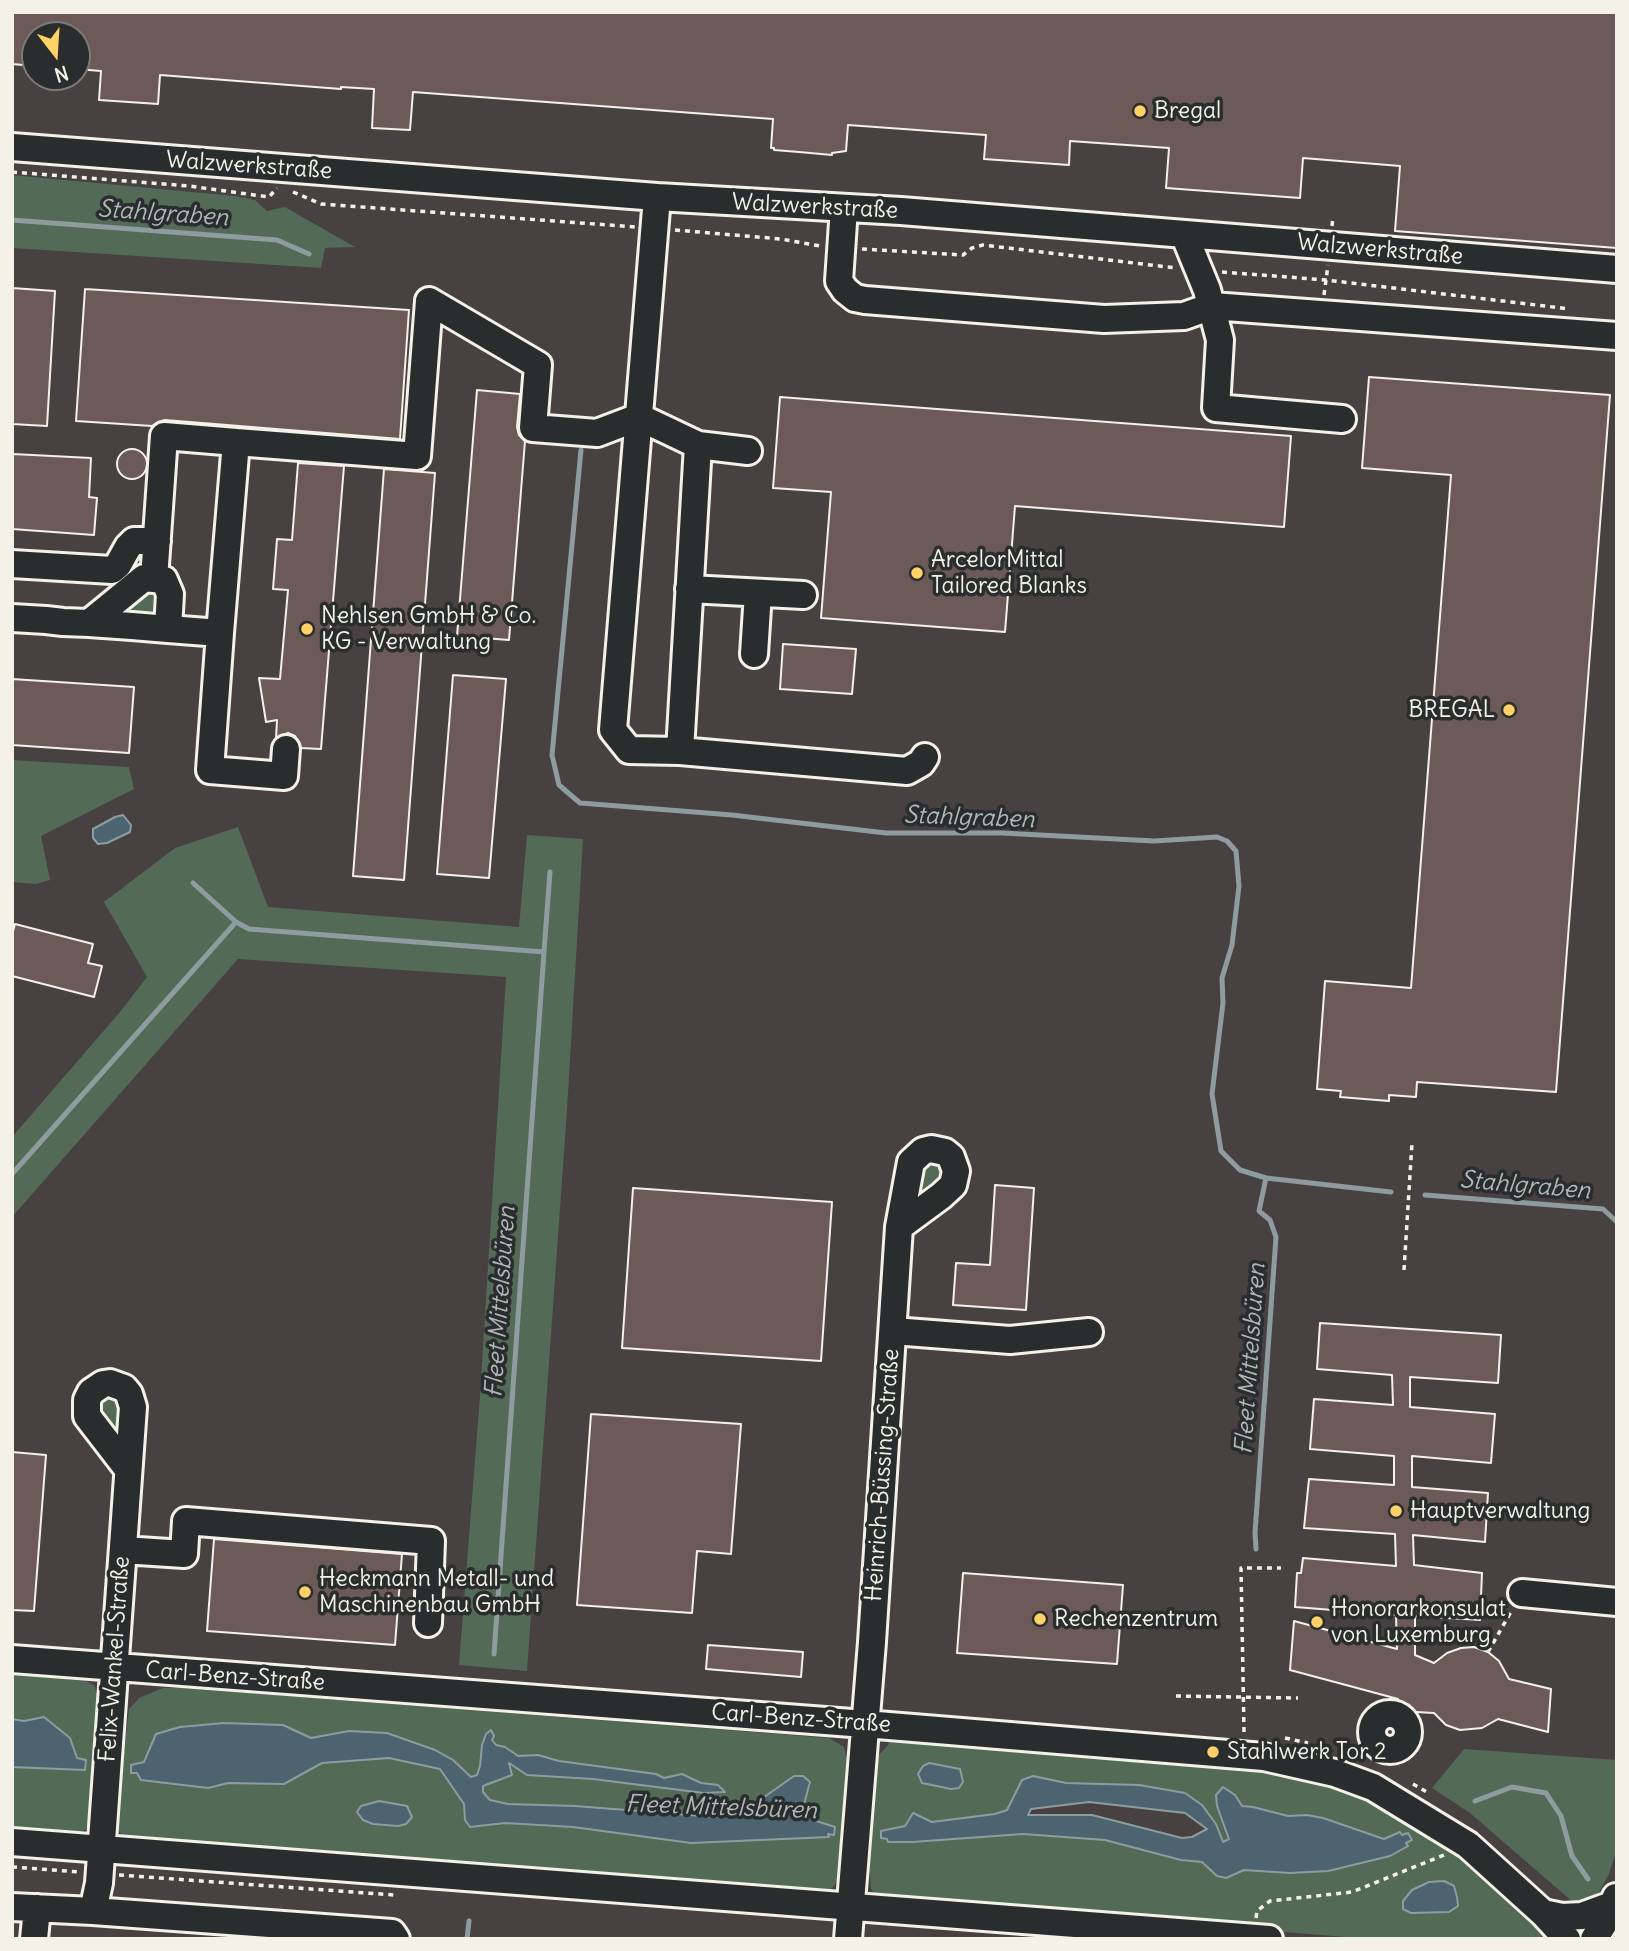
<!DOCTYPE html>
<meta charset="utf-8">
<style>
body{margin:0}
#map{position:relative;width:1629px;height:1951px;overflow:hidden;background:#373637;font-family:Delius,sans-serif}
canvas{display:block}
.frame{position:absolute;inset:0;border:14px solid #f4f1e8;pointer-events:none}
.north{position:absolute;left:21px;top:21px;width:70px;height:70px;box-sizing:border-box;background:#2a2d2e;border:2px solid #7b7b78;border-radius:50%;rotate:163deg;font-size:19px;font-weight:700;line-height:28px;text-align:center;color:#f4f1e8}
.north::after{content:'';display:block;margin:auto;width:24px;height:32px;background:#ffd166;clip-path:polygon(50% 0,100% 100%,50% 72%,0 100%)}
</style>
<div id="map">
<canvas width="1629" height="1951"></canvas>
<div class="frame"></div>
<div class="north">N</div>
</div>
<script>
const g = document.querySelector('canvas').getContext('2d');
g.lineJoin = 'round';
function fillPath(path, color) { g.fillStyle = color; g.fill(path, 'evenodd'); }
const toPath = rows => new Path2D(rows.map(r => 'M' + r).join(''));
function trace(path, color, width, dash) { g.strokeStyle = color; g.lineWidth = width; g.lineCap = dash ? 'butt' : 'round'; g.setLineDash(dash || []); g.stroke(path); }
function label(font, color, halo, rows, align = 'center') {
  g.font = font + ' Delius,sans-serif'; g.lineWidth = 7; g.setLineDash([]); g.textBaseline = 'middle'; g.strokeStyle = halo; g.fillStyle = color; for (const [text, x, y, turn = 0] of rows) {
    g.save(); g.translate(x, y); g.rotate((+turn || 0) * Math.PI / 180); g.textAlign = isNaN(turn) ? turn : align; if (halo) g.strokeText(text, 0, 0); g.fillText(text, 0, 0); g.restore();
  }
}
const built = toPath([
 [12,12,1617,12,1617,1939,12,1939,12,248,320,268,324,248,353,246,285,207,267,212,255,200,236,196,12,175],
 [35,35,77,35,77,77,35,77]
]);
const green = toPath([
 [12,175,236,196,255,200,267,211,285,207,355,247,325,248,321,268,12,248],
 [146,591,158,594,161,611,154,617,127,615,125,610],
 [12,760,129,767,134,789,41,836,50,880,36,884,12,882],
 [238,827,268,907,519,927,527,835,583,839,567,1110,527,1671,459,1665,480,1396,506,977,238,959,12,1217,12,1137,120,1012,147,977,104,902,175,848],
 [926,1161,939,1163,942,1167,943,1180,920,1196,917,1195,918,1171],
 [108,1396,120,1401,121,1430,117,1433,114,1433,97,1416,97,1404],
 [12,1674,86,1681,95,1686,98,1703,92,1815,86,1829,72,1837,12,1833,12,1767,85,1770,86,1760,77,1759,24,1721,12,1719],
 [163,1688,184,1688,829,1738,844,1747,847,1759,841,1877,827,1894,126,1841,119,1831,117,1813,129,1709,139,1698],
 [283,1725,311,1738,349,1731,453,1760,471,1777,477,1775,481,1766,482,1745,492,1740,496,1745,505,1747,518,1756,538,1755,559,1761,656,1774,664,1778,682,1774,701,1783,718,1785,725,1792,704,1793,593,1779,527,1775,508,1762,512,1775,483,1786,483,1792,490,1800,508,1804,575,1806,715,1817,738,1812,760,1800,811,1785,805,1796,803,1808,807,1818,834,1827,834,1834,827,1834,828,1837,691,1843,573,1827,505,1823,471,1827,465,1820,464,1804,440,1769,389,1758,322,1763,284,1784,228,1783,208,1788,141,1780,137,1773,144,1762],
 [888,1740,1260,1766,1319,1778,1363,1794,1412,1820,1461,1856,1556,1939,1371,1939,873,1899,875,1895,871,1889,869,1862,877,1757,889,1744],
 [1033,1776,1066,1783,1139,1785,1185,1793,1202,1805,1216,1824,1223,1842,1229,1840,1217,1806,1216,1795,1235,1795,1242,1806,1253,1807,1288,1816,1307,1815,1323,1818,1384,1839,1400,1833,1406,1843,1328,1871,1290,1873,1244,1870,1226,1878,1217,1876,1202,1862,1181,1860,1105,1840,1023,1834,912,1842,887,1838,898,1828,906,1826,909,1818,932,1822,995,1814,1007,1810,1022,1780],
 [1437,1881,1444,1881,1449,1912,1411,1913,1429,1882],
 [1464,1749,1617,1760,1617,1849,1609,1874,1599,1892,1589,1899,1574,1903,1470,1813,1432,1788]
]);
const water = toPath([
 [123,815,131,825,130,832,107,843,98,844,93,838,93,829,115,817,123,815],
 [44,1717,70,1738,77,1758,86,1760,85,1770,12,1767,12,1719,24,1721,44,1717],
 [224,1723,283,1725,311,1738,349,1731,387,1733,435,1750,453,1760,471,1777,477,1775,480,1766,482,1745,486,1734,491,1730,494,1736,492,1740,496,1745,505,1747,518,1756,538,1755,559,1761,656,1774,664,1778,682,1774,701,1783,718,1785,725,1792,704,1793,593,1779,527,1775,509,1763,512,1775,483,1786,483,1792,490,1800,508,1804,575,1806,715,1817,738,1812,760,1800,794,1776,803,1776,810,1782,803,1808,807,1818,835,1827,834,1835,828,1834,829,1837,691,1843,573,1827,505,1823,470,1827,465,1820,464,1804,440,1769,389,1758,322,1763,284,1784,228,1783,208,1788,141,1780,137,1773,131,1773,131,1765,144,1762,156,1734,180,1727,224,1723],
 [929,1763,960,1769,963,1782,959,1788,951,1789,922,1783,918,1774,923,1766,929,1763],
 [1033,1776,1066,1783,1139,1785,1185,1793,1202,1805,1216,1824,1223,1842,1229,1839,1217,1806,1216,1795,1223,1787,1235,1795,1242,1806,1253,1807,1288,1816,1307,1815,1323,1818,1384,1839,1400,1832,1402,1835,1408,1833,1412,1840,1406,1843,1408,1846,1390,1856,1328,1871,1290,1873,1244,1870,1226,1878,1217,1876,1202,1862,1181,1860,1105,1840,1023,1834,912,1842,888,1842,887,1839,881,1838,881,1831,905,1826,913,1813,932,1822,995,1814,1007,1810,1022,1780,1033,1776],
 [1089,1802,1185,1813,1207,1829,1192,1837,1182,1838,1092,1815,1028,1815,1031,1809,1089,1802],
 [379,1801,407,1806,412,1817,406,1824,398,1826,373,1824,363,1820,357,1812,361,1806,379,1801],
 [1444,1881,1454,1886,1457,1897,1458,1906,1449,1912,1411,1913,1403,1909,1403,1901,1412,1890,1429,1882,1444,1881]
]);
const stream = toPath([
 [12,220,277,240,309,254],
 [581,450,552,755,559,785,580,803,732,815,886,833,1002,833,1154,841,1217,837,1227,841,1236,851,1239,886,1232,945,1222,978,1223,1003,1212,1094,1221,1151,1240,1170,1266,1178,1391,1192],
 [193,883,236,922,249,929,544,952,494,1654],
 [544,952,550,872],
 [12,1174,236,922],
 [1425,1195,1603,1209,1617,1222],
 [1256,1549,1255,1533,1276,1237,1270,1220,1259,1211,1266,1178],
 [1475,1801,1512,1787,1546,1793,1561,1816,1572,1856,1588,1879],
 [467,1939,469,1921]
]);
const building = toPath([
 [12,12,1617,12,1617,248,1395,231,1400,166,1303,158,1300,198,1166,188,1169,148,1070,141,1069,165,984,159,986,135,848,125,846,151,832,153,832,155,799,152,774,150,774,148,771,148,773,119,413,92,410,130,372,128,374,89,341,87,341,89,160,75,158,104,99,100,101,71,77,69,77,35,35,35,35,66,12,64,12,12],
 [12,288,55,291,47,426,12,424,12,288],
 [85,289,409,310,400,439,165,420,158,422,152,426,76,421,85,289],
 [1369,377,1610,395,1556,1092,1417,1082,1416,1097,1389,1095,1389,1101,1340,1097,1341,1091,1317,1089,1325,981,1411,988,1451,475,1362,468,1369,377],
 [477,390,520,394,517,427,519,435,525,441,509,640,457,636,477,390],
 [780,397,1291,436,1284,527,1015,506,1005,632,821,618,831,492,773,488,780,397],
 '117 464a15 15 0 1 1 30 0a15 15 0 1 1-30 0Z',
 [13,454,91,458,89,497,97,498,94,535,12,529,13,454],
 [298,463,344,466,321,749,301,748,295,736,288,733,276,738,277,720,266,722,259,678,280,679,288,590,273,589,277,539,292,540,298,463],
 [384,469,435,473,404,880,353,876,384,469],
 [783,644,856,649,852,694,780,689,783,644],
 [453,675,506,679,489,878,437,874,453,675],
 [12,679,134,687,129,753,12,745,12,679],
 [15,924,93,944,88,963,102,966,94,997,12,976,12,935,15,924],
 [995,1185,1034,1188,1026,1310,953,1305,956,1263,990,1265,995,1185],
 [633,1188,832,1202,821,1361,622,1348,633,1188],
 [1320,1323,1501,1335,1498,1383,1410,1377,1410,1407,1495,1414,1491,1463,1412,1456,1412,1487,1488,1493,1485,1542,1413,1535,1414,1565,1482,1573,1480,1620,1415,1616,1415,1655,1434,1663,1447,1653,1461,1648,1474,1647,1488,1652,1499,1661,1509,1679,1551,1689,1548,1732,1498,1719,1482,1728,1460,1730,1446,1725,1434,1713,1398,1711,1398,1699,1290,1670,1294,1621,1397,1649,1396,1615,1295,1607,1297,1573,1301,1573,1303,1558,1396,1566,1395,1534,1304,1528,1309,1479,1394,1485,1394,1456,1310,1449,1314,1399,1393,1405,1392,1375,1317,1369,1320,1323],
 [591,1414,741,1424,731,1554,697,1551,692,1613,577,1605,591,1414],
 [12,1452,46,1455,34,1611,12,1610,12,1452],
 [214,1539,402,1554,395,1645,207,1631,214,1539],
 [963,1573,1123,1585,1117,1664,957,1653,963,1573],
 [708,1645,803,1652,801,1677,706,1669,708,1645]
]);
const path = toPath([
 [12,172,189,186,269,197,277,188],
 [293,192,321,204,636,227],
 [1332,226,1333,217],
 [675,230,781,239,820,246],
 [862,249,963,255,972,248,983,245,1176,268],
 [1222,272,1326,280,1570,309],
 [1324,295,1328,265],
 [1404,1270,1412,1143],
 [1488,1652,1512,1610],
 [1176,1696,1298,1698],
 [1244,1732,1241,1568,1281,1568],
 [1285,1738,1308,1743],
 [1413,1784,1430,1794],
 [12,1867,80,1872],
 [119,1875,394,1895],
 [1256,1918,1257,1911,1270,1901,1352,1892,1444,1855]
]);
const minor = toPath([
 [12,147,657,197,901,211,1617,269],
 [657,197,613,730,629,750,680,751,907,771,921,763,925,757],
 [844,208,839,281,845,290,855,298,865,300,1104,319,1184,316,1212,306,1617,336],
 [1184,234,1207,290,1220,340,1216,408,1342,419],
 [698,445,748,451],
 [12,564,112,570,118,565,128,547,134,541,157,541],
 [154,579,164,436,236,442],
 [689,589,803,595],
 [12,618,46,620,63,622,89,623,132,626,168,629,170,594,164,580,144,578,89,623],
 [168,629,220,633,236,442,417,456,429,301,538,365,533,428,597,433,639,417,698,445,680,751],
 [220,633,210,770,284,776,286,749],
 [754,654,758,593],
 [893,1331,1010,1340,1089,1332],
 [123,1550,184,1554,186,1521,431,1541,428,1623],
 [1522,1593,1617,1602],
 [12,1659,865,1724,1264,1757,1335,1773,1373,1787,1468,1845,1543,1913,1567,1939],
 '1372 1732a18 18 0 1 1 36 0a18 18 0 1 1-36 0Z',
 [12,1842,1269,1939],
 [12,1907,93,1911,392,1933,396,1939],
 [93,1911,99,1883,133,1407,129,1394,124,1388,110,1383,103,1384,91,1392,87,1400,87,1416,127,1468],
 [1543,1913,1562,1917,1582,1916,1612,1905],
 [34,1939,37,1908],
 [848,1939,872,1642,899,1227,911,1162,923,1151,931,1149,945,1152,951,1157,956,1171,953,1185,941,1196,899,1227],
 [1594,1939,1603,1925,1616,1897]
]);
const markers = [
 [1140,111,7,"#ffd166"],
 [917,573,7,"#ffd166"],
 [307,629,7,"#ffd166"],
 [1509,710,7,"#ffd166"],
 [1396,1511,7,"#ffd166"],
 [305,1592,7,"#ffd166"],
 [1040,1619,7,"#ffd166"],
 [1317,1622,7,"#ffd166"],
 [1213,1752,7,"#ffd166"]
];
const poiNames = [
 ["Bregal",1154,111],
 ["ArcelorMittal",931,560],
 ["Tailored Blanks",931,586],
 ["Nehlsen GmbH & Co.",321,616],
 ["KG - Verwaltung",321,642],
 ["BREGAL",1495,710,"right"],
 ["Hauptverwaltung",1410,1511],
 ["Heckmann Metall- und",319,1579],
 ["Maschinenbau GmbH",319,1605],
 ["Honorarkonsulat",1331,1609],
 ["von Luxemburg",1331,1635],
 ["Rechenzentrum",1054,1619],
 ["Stahlwerk Tor 2",1227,1752]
];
const streetNames = [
 ["Walzwerkstraße",249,166,4],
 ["Walzwerkstraße",815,207,3],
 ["Walzwerkstraße",1380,250,5],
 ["Heinrich-Büssing-Straße",883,1475,-86],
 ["Felix-Wankel-Straße",115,1659,-86],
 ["Carl-Benz-Straße",235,1677,4],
 ["Carl-Benz-Straße",801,1719,4]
];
const waterNames = [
 ["Stahlgraben",163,214,4],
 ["Stahlgraben",969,818,2],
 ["Stahlgraben",1525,1186,5],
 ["Fleet Mittelsbüren",501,1302,-86],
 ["Fleet Mittelsbüren",1251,1359,-86],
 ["Fleet Mittelsbüren",721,1808,2]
];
fillPath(built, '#474141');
fillPath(green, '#536a57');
fillPath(water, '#4b646f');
trace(water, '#8f9c9f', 2);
trace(stream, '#8f9c9f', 5);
fillPath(building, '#6c5a59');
trace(building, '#f4f1e8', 2);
trace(minor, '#f4f1e8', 32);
trace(path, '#f4f1e8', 3.5, [5, 5]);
trace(minor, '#2a2d2e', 26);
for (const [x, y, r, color] of markers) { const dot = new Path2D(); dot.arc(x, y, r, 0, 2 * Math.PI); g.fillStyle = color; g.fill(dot); trace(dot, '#2a2d2e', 2.5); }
label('23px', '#f4f1e8', '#2a2d2e', poiNames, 'left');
label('23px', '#f4f1e8', '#2a2d2e', streetNames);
label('italic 24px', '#b0b9b8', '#2a2d2e', waterNames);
</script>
